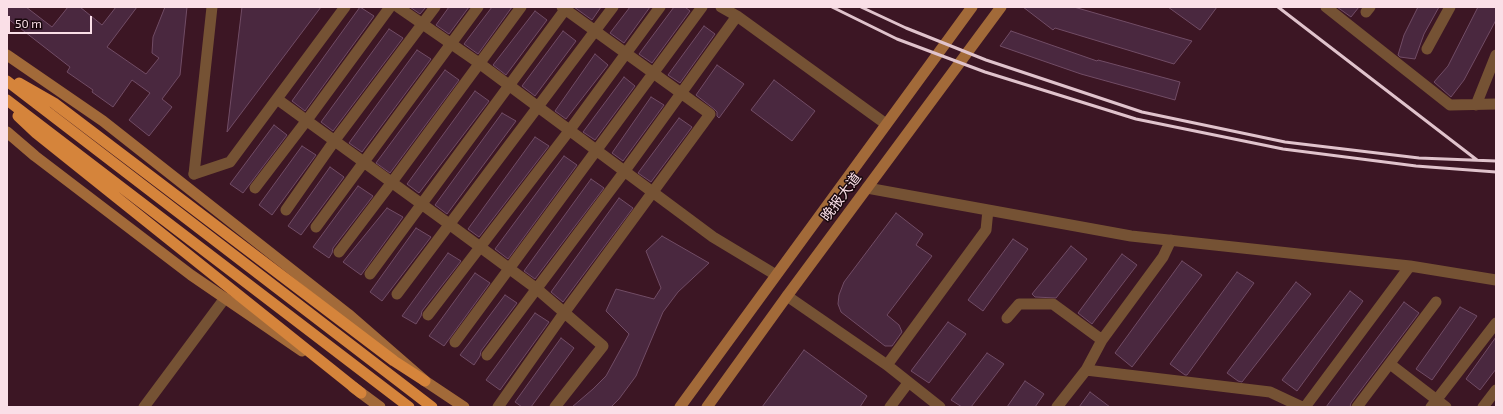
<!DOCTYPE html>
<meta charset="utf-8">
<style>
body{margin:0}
#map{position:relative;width:1503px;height:414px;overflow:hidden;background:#3c1624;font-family:"Exo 2",sans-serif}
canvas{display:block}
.frame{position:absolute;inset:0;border:8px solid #fadfe7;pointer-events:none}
.scale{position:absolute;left:8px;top:16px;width:84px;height:18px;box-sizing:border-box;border:2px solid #fadfe7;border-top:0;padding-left:5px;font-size:12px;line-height:14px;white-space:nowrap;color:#fadfe7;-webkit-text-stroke:3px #19080d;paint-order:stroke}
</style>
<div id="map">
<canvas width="1503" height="414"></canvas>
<div class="frame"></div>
<div class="scale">50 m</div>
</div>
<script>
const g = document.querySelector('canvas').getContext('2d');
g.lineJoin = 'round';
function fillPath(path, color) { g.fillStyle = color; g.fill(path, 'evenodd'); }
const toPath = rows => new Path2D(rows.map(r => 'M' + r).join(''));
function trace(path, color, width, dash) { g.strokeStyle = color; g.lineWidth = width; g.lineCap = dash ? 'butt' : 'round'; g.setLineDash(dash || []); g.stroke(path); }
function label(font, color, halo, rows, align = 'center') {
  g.font = font + ' "Exo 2","Noto Sans SC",sans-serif'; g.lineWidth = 3; g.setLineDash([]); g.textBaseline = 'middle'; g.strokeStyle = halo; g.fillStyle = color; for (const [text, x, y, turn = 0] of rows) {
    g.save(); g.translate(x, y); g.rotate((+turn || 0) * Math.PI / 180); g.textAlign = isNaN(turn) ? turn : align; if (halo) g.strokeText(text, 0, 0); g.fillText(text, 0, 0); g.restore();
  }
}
const building = toPath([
 [7,7,26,7,52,27,68,7,80,7,102,25,116,7,137,7,107,47,146,74,159,58,152,53,153,37,165,7,187,7,180,75,162,99,172,107,149,136,129,120,150,93,132,80,113,107,92,92,93,90,67,72,70,67,7,18,7,7],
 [242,7,321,7,227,132,242,7],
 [360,7,374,16,305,111,292,101,360,7],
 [410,7,426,7,420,14,410,7],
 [449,7,469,7,449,34,436,25,449,7],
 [492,7,512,7,478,54,464,44,492,7],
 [574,7,601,7,592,20,574,7],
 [630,7,650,7,624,43,610,33,630,7],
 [674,7,685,7,690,11,652,63,639,54,674,7],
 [1023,7,1074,7,1192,41,1174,64,1055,28,1053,30,1023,7],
 [1168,7,1217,7,1200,30,1168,7],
 [1337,7,1359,7,1351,17,1337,7],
 [1418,7,1439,7,1424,34,1415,59,1400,57,1398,55,1404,35,1418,7],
 [1478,7,1496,7,1496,20,1464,80,1451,97,1434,82,1448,66,1478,7],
 [535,11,547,20,506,75,493,65,535,11],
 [704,26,715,34,680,83,668,75,704,26],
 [389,29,403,38,333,131,321,122,389,29],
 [563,31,576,41,535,96,522,86,563,31],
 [1011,31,1097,61,1098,60,1180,82,1175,100,1081,74,1000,46,1011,31],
 [417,50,431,59,362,152,349,143,417,50],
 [595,54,608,65,566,119,555,111,595,54],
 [717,65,744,84,719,118,717,116,717,112,714,109,696,95,717,65],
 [445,70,459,80,390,173,376,163,445,70],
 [624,77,635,86,595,140,583,132,624,77],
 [774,80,815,111,792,141,751,110,774,80],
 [475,91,489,101,419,193,407,184,475,91],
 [651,97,664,105,623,161,612,153,651,97],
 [502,113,516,121,447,214,435,205,502,113],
 [679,118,692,127,651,182,638,173,679,118],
 [274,125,287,135,243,193,230,184,274,125],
 [535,137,549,146,479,237,468,229,535,137],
 [302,146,316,155,272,215,259,205,302,146],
 [564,156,577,165,508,259,495,249,564,156],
 [330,167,344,177,301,235,288,226,330,167],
 [591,179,604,188,535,279,524,271,591,179],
 [358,186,373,196,333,248,332,253,329,258,313,247,358,186],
 [619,198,633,208,563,302,551,292,619,198],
 [387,208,403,217,361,275,343,262,387,208],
 [896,213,923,234,916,245,932,256,887,315,899,325,902,332,892,346,885,346,841,312,838,304,839,295,844,282,896,213],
 [416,228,431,237,382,301,370,292,416,228],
 [662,236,709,263,678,292,663,312,636,376,619,399,611,407,572,407,593,389,606,376,629,334,606,311,616,289,654,299,661,288,646,251,662,236],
 [1013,239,1028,249,983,311,968,300,1013,239],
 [1071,246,1087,259,1056,298,1035,297,1032,294,1071,246],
 [448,253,461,261,422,311,421,316,416,324,402,316,448,253],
 [1122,254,1137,265,1092,324,1078,313,1122,254],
 [1182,261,1202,275,1132,367,1115,353,1182,261],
 [1237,272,1254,283,1187,375,1185,375,1170,364,1237,272],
 [475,273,490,283,444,346,429,336,475,273],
 [1296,282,1311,294,1242,382,1238,381,1227,373,1296,282],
 [1350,291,1363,301,1297,391,1282,380,1350,291],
 [505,295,517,303,481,351,480,356,474,365,460,355,505,295],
 [1404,302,1419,313,1351,403,1350,407,1326,407,1404,302],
 [1460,307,1477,316,1432,380,1416,369,1460,307],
 [535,313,549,322,500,390,486,380,535,313],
 [948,322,966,334,929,383,911,371,948,322],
 [1496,337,1496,369,1480,390,1466,379,1496,337],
 [561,338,574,348,531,407,522,407,515,402,561,338],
 [804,350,867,396,860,407,762,407,804,350],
 [987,353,1004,364,971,407,962,407,951,400,987,353],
 [1025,381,1044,394,1035,407,1007,407,1025,381],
 [1090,392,1110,407,1079,407,1090,392]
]);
const minor = toPath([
 [398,7,479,63,713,237,776,275],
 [721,7,737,16,886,124],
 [1326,7,1450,105,1496,104],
 [1366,12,1370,7],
 [1427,49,1450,7],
 [277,99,449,224,537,289,603,346,555,407],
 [1476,105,1496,55],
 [194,174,230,162,345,7],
 [255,188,307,120,390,7],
 [867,188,1131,236,1410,266,1496,280],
 [286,210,335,140,435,7],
 [316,227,478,7],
 [339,252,392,182,521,7],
 [370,274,567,7],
 [397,294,613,7],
 [787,296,887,365,940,407],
 [428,315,569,131,660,7],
 [1007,318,1019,304,1053,304,1102,340],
 [455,342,702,7],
 [487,355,624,172,737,16],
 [1390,364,1446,407],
 [887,365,986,230,988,210],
 [1086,370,1102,340,1163,257,1171,240],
 [144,407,225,298],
 [498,407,564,313,710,114,562,7],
 [890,407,908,383],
 [1057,407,1086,370,1270,392,1302,407],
 [1305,407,1410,266],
 [1357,407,1436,302],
 [1431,407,1496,323],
 [1483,407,1496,390]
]);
const tertiary = toPath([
 [194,174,212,7]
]);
const secondary = toPath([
 [7,55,103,121,348,314,425,381,464,407],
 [7,132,35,156,191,275,302,351],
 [353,387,380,407],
 [680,407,972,7],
 [707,407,787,296,1001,7]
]);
const trunk = toPath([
 [7,81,432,407],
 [19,83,54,103,394,361,425,381],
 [7,100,409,407],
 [18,116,36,133,361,393]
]);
const rail = toPath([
 [832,7,897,39,985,72,1136,119,1283,149,1416,166,1496,172],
 [861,7,906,28,986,60,1142,112,1285,142,1419,158,1496,161],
 [1278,7,1477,160]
]);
const streetNames = [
 ["晚报大道",841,197,-53]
];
fillPath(building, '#4a283f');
trace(building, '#714c65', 1);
trace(minor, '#755234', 11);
trace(tertiary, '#755234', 11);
trace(secondary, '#a26a39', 11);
trace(trunk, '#d5843b', 11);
trace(rail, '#e0c3cc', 3);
label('14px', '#fadfe7', '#19080d', streetNames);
</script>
